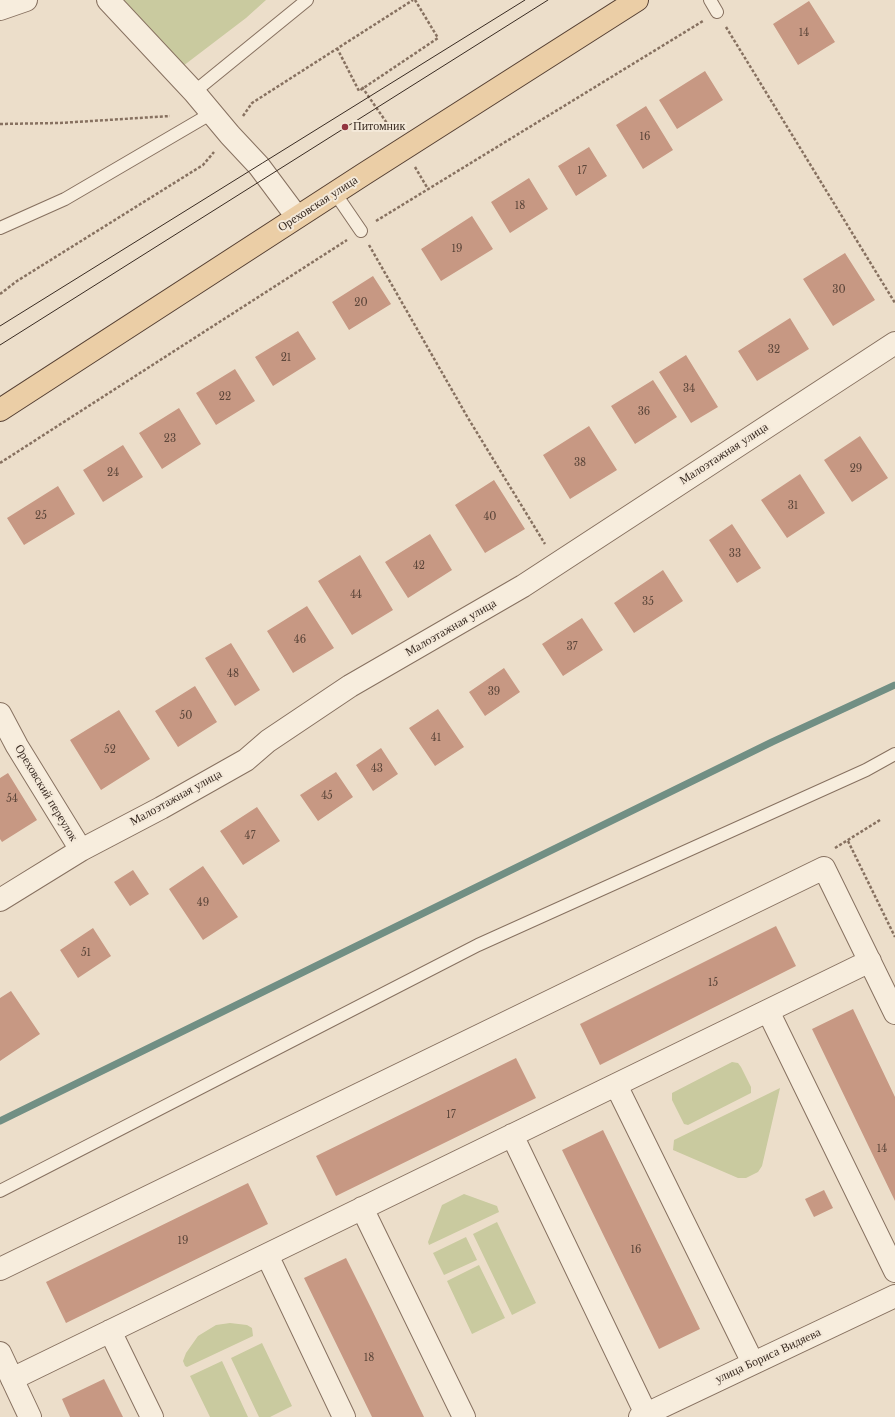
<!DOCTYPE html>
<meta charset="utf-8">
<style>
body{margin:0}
canvas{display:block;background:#ecdeca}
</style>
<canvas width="895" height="1417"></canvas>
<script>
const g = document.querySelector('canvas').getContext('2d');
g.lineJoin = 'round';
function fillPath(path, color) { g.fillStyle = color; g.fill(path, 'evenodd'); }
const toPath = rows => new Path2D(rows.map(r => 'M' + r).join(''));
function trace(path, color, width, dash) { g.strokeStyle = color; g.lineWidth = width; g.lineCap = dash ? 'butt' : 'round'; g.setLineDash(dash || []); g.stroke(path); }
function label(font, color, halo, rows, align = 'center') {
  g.font = font + ' "Libre Baskerville",serif'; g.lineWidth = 4; g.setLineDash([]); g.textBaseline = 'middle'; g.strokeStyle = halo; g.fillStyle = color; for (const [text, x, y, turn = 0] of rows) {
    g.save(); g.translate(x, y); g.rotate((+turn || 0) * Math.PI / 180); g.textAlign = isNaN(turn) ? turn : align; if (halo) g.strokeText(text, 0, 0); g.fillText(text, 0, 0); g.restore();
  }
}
const green = toPath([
 [124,0,266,0,246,18,183,66],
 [732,1062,738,1063,741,1067,751,1087,751,1093,688,1125,684,1124,672,1100,672,1093],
 [780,1088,762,1166,758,1172,746,1178,738,1178,673,1150,674,1140],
 [464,1194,497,1206,499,1212,429,1245,428,1242,442,1205],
 [497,1222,536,1303,512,1315,473,1234],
 [466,1237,477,1260,444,1275,433,1253],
 [479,1265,505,1318,472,1334,447,1281],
 [230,1323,247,1325,252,1328,253,1336,187,1367,185,1366,183,1361,186,1353,198,1336,216,1325],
 [262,1343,292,1406,270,1417,259,1417,231,1358],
 [222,1361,248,1417,210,1417,190,1376]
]);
const stream = toPath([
 [0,1121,772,742,895,685]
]);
const building = toPath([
 [809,1,835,42,798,65,773,24],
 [705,71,723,100,677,129,659,100],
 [646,106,673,150,643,169,616,125],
 [589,147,607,176,576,196,558,166],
 [529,178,548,209,510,233,491,202],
 [472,216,493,249,441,281,421,249],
 [845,253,875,300,833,326,803,279],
 [373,276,391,304,349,330,332,302],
 [790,318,809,349,757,381,738,351],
 [298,331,316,359,273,386,255,357],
 [686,355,718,407,691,423,659,372],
 [235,369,255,401,216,425,196,393],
 [653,380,677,417,635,444,611,406],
 [179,408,201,444,162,469,139,433],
 [589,426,617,470,570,499,543,455],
 [860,436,888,478,852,502,824,460],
 [123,445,143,477,103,502,83,470],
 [800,474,825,513,787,538,761,500],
 [494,480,525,529,485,553,455,505],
 [58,486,75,514,24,545,7,518],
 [732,524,761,568,737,583,709,540],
 [430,534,452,570,408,598,385,562],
 [360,555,393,610,352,635,318,581],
 [663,570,683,601,634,633,614,603],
 [307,606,334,648,293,673,267,631],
 [582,618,603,650,563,676,542,644],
 [231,643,260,690,235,706,205,658],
 [504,668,520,692,485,716,469,692],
 [195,686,217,722,178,747,155,711],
 [438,709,464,747,435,766,409,728],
 [119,710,150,759,101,790,70,740],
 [381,748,398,774,373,791,356,765],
 [336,772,353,797,318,821,300,795],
 [8,773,37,820,2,842,0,839,0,778],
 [257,807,280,841,243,865,220,831],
 [203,866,238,917,203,940,169,889],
 [133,870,149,894,130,906,114,882],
 [776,926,796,966,600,1065,580,1024],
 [93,928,111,956,78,978,60,950],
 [11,991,40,1034,0,1061,0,998],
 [853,1009,895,1097,895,1201,812,1029],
 [516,1058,536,1098,336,1196,316,1156],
 [603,1130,700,1329,659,1349,562,1150],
 [248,1183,268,1224,66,1323,46,1282],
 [824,1190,833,1208,814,1217,805,1199],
 [346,1258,371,1308,424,1417,372,1417,304,1278],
 [104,1379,123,1417,70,1417,62,1399]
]);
const path = toPath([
 [726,27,895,303],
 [337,48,359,91,438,38,415,0],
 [362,87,391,129],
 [243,116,252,103,413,0],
 [0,124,60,123,170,116],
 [415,167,428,189],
 [376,221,703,21],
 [369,245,468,418,545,544],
 [0,294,17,281,203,165,214,152],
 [0,463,347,240],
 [848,841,895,937],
 [835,848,880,820]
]);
const service = toPath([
 [710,0,717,12],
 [194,92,307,0],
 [335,193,361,231],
 [0,228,65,199,212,113],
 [0,1191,478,945,866,770,895,754]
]);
const minor = toPath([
 [108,0,194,92,230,135,259,166,297,217],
 [0,9,26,0],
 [0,714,17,746,81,850],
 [0,900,81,850,161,808,246,760,268,741,350,686,523,586,895,343],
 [768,1011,895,1271],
 [616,1085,753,1363],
 [512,1135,646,1414],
 [362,1208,464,1417],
 [267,1255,344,1417],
 [0,1269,824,868,895,1013],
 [110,1331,152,1417],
 [0,1353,30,1417],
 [12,1379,870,961],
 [640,1417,895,1296]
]);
const primary = toPath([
 [0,410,364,174,637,0]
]);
const tram = toPath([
 [0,326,525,0],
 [0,345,548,0]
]);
const markers = [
 [345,127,4,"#92343f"]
];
const numberNames = [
 ["14",804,33],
 ["16",645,137],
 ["17",582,171],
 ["18",520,206],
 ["19",457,249],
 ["30",839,290],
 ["20",361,303],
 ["32",774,350],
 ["21",286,358],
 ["34",689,389],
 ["22",225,397],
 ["36",644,412],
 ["23",170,439],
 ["38",580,463],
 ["29",856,469],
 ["24",113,473],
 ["31",793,506],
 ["25",41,516],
 ["40",490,517],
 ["33",735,554],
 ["42",419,566],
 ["44",356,595],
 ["35",648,602],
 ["46",300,640],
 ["37",572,647],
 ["48",233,674],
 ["39",494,692],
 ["50",186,716],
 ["41",436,738],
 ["52",110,750],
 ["43",377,769],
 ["45",327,796],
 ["54",12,799],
 ["47",250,836],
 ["49",203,903],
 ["51",86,953],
 ["15",713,983],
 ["17",451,1115],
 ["14",882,1149],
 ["19",183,1241],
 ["16",636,1250],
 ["18",369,1358]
];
const poiNames = [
 ["Питомник",353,127]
];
const streetNames = [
 ["Ореховская улица",318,204,-33],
 ["Малоэтажная улица",724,454,-33],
 ["Малоэтажная улица",451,628,-30],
 ["Ореховский переулок",46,793,59],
 ["Малоэтажная улица",176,798,-29],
 ["улица Бориса Видяева",768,1356,-25]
];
fillPath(green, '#c9ca9f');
trace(stream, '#718f84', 7);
fillPath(building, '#c79883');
trace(service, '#877160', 14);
trace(minor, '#877160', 24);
trace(primary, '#564033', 24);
trace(path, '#877160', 2.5, [3, 2]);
trace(service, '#f7eddd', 12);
trace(minor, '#f7eddd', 22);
trace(primary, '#ebcea6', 22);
trace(tram, '#392b22', 1);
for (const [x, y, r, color] of markers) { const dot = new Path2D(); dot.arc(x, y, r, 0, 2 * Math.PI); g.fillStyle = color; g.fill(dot); trace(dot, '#f4e9d9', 1.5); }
label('10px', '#5c463a', null, numberNames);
label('12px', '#392b22', '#f4e9d9', poiNames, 'left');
label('12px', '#392b22', '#f4e9d9', streetNames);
</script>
